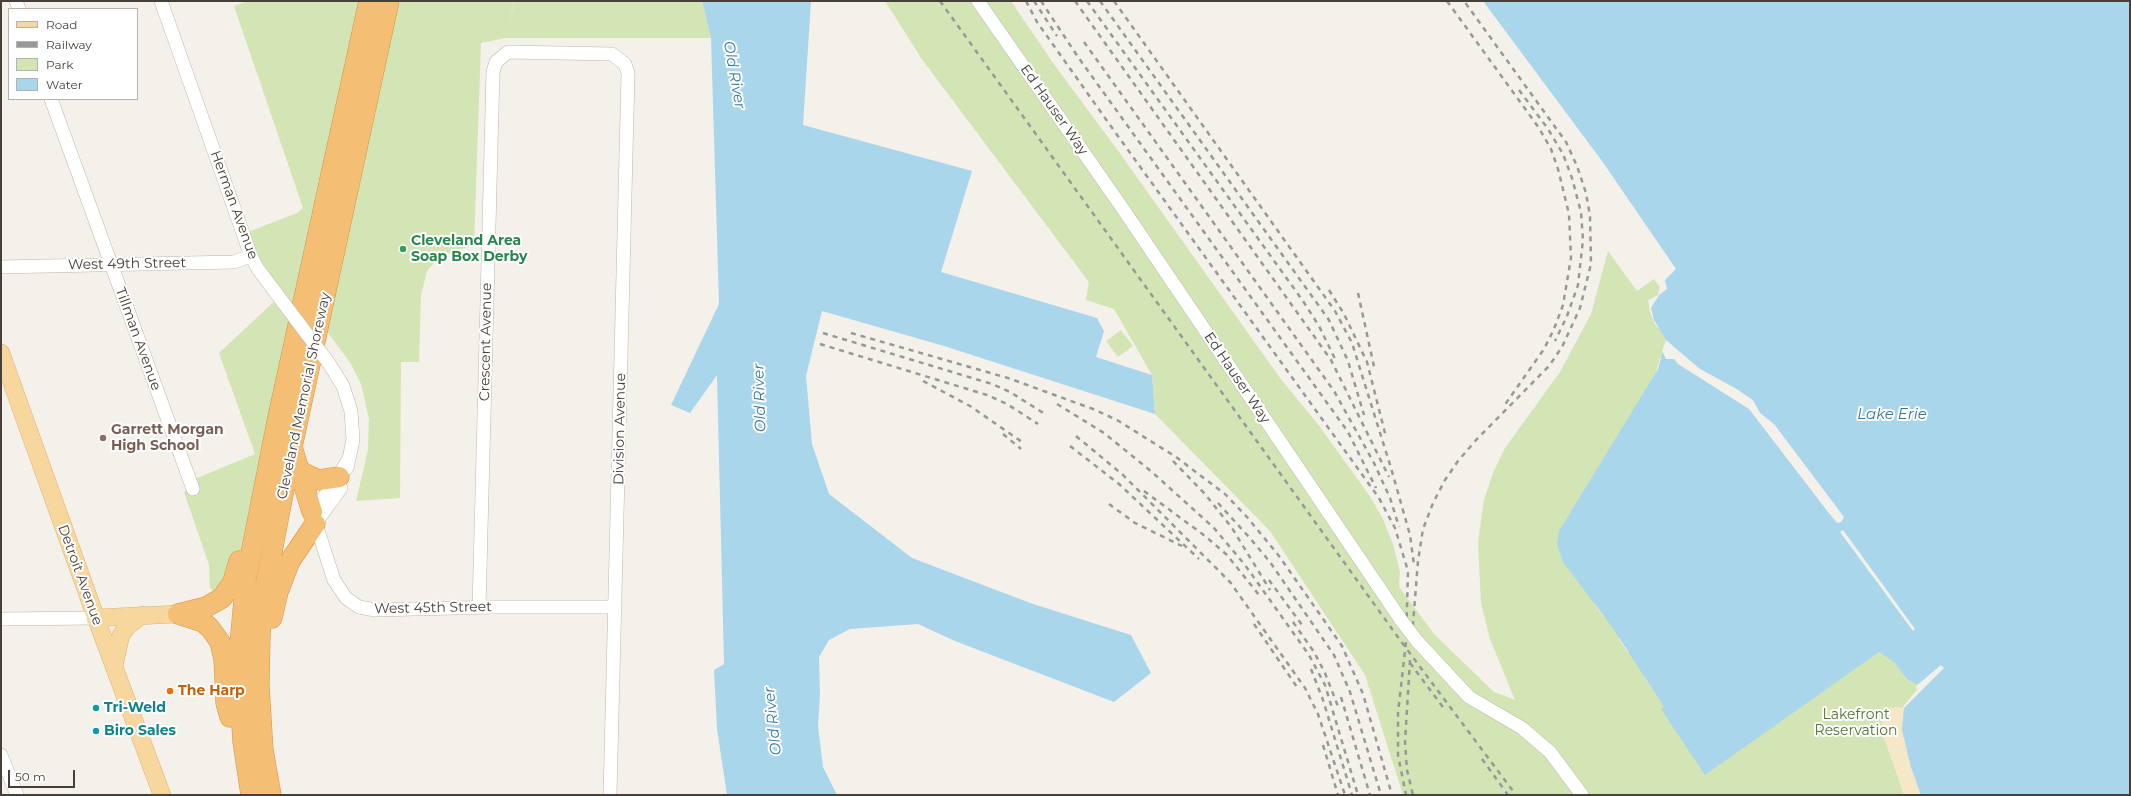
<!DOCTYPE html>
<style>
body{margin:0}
#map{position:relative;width:2131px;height:796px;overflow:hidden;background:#f4f0ea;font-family:Montserrat,sans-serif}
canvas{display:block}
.frame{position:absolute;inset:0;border:2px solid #474038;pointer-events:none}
.legend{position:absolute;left:8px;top:8px;width:130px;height:92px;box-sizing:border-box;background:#fff;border:1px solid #b5b3af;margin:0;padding:5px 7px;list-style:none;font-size:12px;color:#474038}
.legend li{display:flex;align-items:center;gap:8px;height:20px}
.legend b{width:20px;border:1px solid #b5b3af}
.scale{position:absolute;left:8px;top:770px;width:67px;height:18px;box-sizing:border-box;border:2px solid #474038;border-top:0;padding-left:5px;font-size:12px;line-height:14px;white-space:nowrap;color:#474038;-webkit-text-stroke:3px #fff;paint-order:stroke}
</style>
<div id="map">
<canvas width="2131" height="796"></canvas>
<div class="frame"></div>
<ul class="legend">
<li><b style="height:5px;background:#f8d79f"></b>Road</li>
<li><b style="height:5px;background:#989898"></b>Railway</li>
<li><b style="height:11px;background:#d3e5b5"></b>Park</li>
<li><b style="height:11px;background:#aad6ec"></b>Water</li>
</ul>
<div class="scale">50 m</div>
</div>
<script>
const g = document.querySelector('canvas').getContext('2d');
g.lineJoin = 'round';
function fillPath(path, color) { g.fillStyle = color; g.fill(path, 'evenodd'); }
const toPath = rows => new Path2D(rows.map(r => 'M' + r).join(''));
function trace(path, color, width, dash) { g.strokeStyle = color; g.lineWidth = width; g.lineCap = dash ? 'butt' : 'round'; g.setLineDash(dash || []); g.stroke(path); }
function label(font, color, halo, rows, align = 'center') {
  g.font = font + ' Montserrat,sans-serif'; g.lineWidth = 4; g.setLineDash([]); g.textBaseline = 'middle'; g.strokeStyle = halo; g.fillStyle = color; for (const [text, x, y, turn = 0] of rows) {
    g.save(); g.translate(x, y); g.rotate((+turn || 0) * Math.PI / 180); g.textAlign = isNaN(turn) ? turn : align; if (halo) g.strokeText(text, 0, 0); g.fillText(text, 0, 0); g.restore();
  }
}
const green = toPath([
 [248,1,369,1,252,497,238,568,222,598,210,588,209,565,184,492,193,489,190,481,255,454,219,353,279,297,243,234,297,213,303,208,234,6],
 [399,1,513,1,513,7,506,38,481,43,474,245,440,256,427,271,421,295,419,362,401,362,400,498,356,501,368,450,369,419,361,384,351,364,326,330],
 [514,1,702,1,711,38,506,38],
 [885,1,1011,1,1053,63,1119,152,1280,378,1320,427,1369,495,1383,519,1393,544,1400,572,1399,587,1435,635,1494,692,1515,700,1490,639,1481,603,1478,542,1484,500,1493,473,1505,448,1560,372,1591,314,1608,251,1637,291,1654,279,1659,286,1660,285,1658,295,1648,300,1650,312,1655,324,1719,399,1660,358,1656,373,1707,517,1593,602,1603,616,1766,496,1782,519,1619,639,1628,653,1790,535,1807,557,1644,677,1664,706,1878,645,2054,795,1403,795,1365,675,1270,531,1155,414,1152,375,1114,309,1086,300,1089,282,921,58],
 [1121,330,1133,346,1118,357,1106,341]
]);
const sand = toPath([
 [1896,707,1904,708,1902,730,1911,767,1921,795,1904,795,1883,735,1882,723,1884,713,1889,708]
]);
const water = toPath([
 [702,1,811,1,803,125,972,171,941,272,1097,318,1104,331,1096,357,1152,375,1155,414,944,346,822,311,806,376,812,444,829,494,912,558,1033,604,1131,635,1151,673,1114,702,955,641,918,624,850,629,829,640,819,657,820,694,818,726,823,767,837,795,727,795,717,729,714,670,724,664,717,375,690,413,671,405,719,304,711,38],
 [1483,1,2130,1,2130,795,1921,795,1911,767,1902,730,1904,708,1920,691,1918,685,1907,679,1894,662,1879,652,1705,775,1661,709,1664,707,1612,627,1563,562,1557,544,1559,531,1658,369,1666,340,1654,320,1651,308,1659,295,1667,289,1665,280,1676,269,1602,161]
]);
const pier = toPath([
 [1666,340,1700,369,1735,388,1753,400,1760,413,1774,424,1844,517,1841,522,1837,523,1828,512,1749,409,1678,364,1674,359,1666,359,1662,351],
 [1843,530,1915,629,1913,631,1840,532],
 [1941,665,1944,668,1904,708,1902,708,1917,690,1916,686]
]);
const minor = toPath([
 [16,1,19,9],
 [161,1,251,256,258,269,285,305],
 [978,1,1123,209,1401,620],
 [51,99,193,489],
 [1,267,234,262,251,256],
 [328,362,343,386,351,411,353,440,347,468],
 [348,460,334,484,312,512,334,580,346,598,359,607,375,610,493,607,615,607],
 [315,524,341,488],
 [479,607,493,72,496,62,508,52,612,54,625,64,628,73,610,795],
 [1,619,95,618],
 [1417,641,1469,697,1522,728,1550,752,1582,795],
 [1,755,17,795]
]);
const major = toPath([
 [1,353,100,629,162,795],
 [95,618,178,614],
 [114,666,121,635,128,626,142,615]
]);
const highway = toPath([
 [292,447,299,470,307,475,319,480,339,477],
 [299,470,312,512],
 [178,614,206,607,222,598,233,582,239,561],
 [178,614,203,622,210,628,220,642,224,659,226,703,230,717],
 [272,618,278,592,290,561,315,524],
 [251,795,243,742,240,693,240,643,246,579,278,417,369,1],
 [271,795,263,750,259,686,260,635,265,588,292,447,389,1]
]);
const rail = toPath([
 [940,1,1400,640,1516,795],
 [1026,1,1037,22,1110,125,1379,498,1395,528,1408,571,1406,642,1398,713,1398,755,1406,795],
 [1034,1,1057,36],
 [1041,1,1078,57,1348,432,1376,488],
 [1075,1,1331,360,1389,477],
 [1087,1,1303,301,1319,326,1336,361],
 [1100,1,1329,320,1348,361,1364,415],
 [1114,1,1335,311,1352,343,1391,468,1410,535,1414,565],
 [1447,1,1539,128,1551,149,1558,169,1569,214,1571,258,1563,305,1554,329,1544,349,1504,406],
 [1084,42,1334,391,1374,463,1390,498,1399,527],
 [1519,90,1548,129,1563,154,1572,178,1581,212,1583,240,1578,285,1567,316,1555,341],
 [1329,290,1344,314,1367,362,1386,437],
 [1358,293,1375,371],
 [823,333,992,384,1010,392,1045,414],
 [851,333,1008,378,1093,409,1117,420,1176,457,1225,494,1247,517,1279,556,1342,646,1363,694,1392,795],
 [820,344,987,395,1007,404,1038,424],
 [923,381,970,406,1025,444],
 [1057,404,1104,433,1152,472,1214,528,1245,565,1309,655,1325,685,1358,795],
 [1003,434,1021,449],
 [1076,436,1123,475,1230,582,1305,688,1318,714,1345,795],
 [1070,446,1119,484,1199,559],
 [1173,461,1205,494,1232,528,1270,590],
 [1144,491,1205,536,1227,555,1259,595],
 [1218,503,1249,537,1270,562,1334,655,1350,692,1381,795],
 [1109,504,1135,523,1182,546],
 [1269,580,1302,625],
 [1293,622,1314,652,1325,673,1339,709],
 [1254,624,1299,690],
 [1412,636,1418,561,1423,529,1433,503,1445,480,1458,461,1477,439,1549,366,1562,347,1580,308,1591,264,1590,216,1586,193,1577,166,1566,142,1464,1],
 [1410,660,1405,742,1407,770,1413,795],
 [1410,663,1445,710],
 [1311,669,1323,700,1352,795],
 [1341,697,1370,795],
 [1323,745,1338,795],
 [1482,759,1508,795]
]);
const minorBridge = toPath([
 [285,305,328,362],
 [1401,620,1417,641]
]);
const markers = [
 [403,249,4,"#2e9e5b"],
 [103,438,4,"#8d6e63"],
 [170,691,4,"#e8710a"],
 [96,708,4,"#0f9aa8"],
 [96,731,4,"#0f9aa8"]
];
const streetNames = [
 ["Ed Hauser Way",1054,110,55],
 ["Herman Avenue",234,205,70],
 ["West 49th Street",127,264,-1],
 ["Tillman Avenue",138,339,70],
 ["Crescent Avenue",486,342,-89],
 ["Ed Hauser Way",1237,378,56],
 ["Cleveland Memorial Shoreway",304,396,-78],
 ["Division Avenue",620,429,-89],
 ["Detroit Avenue",80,575,70],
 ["West 45th Street",433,608,-1]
];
const leisureNames = [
 ["Cleveland Area",411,241],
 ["Soap Box Derby",411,257]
];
const educationNames = [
 ["Garrett Morgan",111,430],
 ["High School",111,446]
];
const foodNames = [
 ["The Harp",178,691]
];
const cultureNames = [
 ["Tri-Weld",104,708],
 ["Biro Sales",104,731]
];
const parkNames = [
 ["Lakefront",1856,715],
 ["Reservation",1856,731]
];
const waterNames = [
 ["Old River",734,75,80],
 ["Old River",760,398,-92],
 ["Lake Erie",1892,415],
 ["Old River",773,721,-96]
];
fillPath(green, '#d3e5b5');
fillPath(sand, '#f5e8c9');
fillPath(water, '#aad6ec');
fillPath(pier, '#f4f0ea');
trace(minor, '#bfb7ad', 14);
trace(major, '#dcb36f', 18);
trace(highway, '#d49344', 21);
trace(minor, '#fff', 13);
trace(major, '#f8d79f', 17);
trace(highway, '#f4bf74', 20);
trace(rail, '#989898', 2.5, [5, 5]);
trace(minorBridge, '#bfb7ad', 14, []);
trace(minorBridge, '#fff', 13);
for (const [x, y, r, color] of markers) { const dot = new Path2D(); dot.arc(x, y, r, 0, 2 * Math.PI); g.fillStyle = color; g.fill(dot); trace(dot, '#fff', 1.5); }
label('14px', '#474038', '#fff', streetNames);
label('bold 14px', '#27864d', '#fff', leisureNames, 'left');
label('bold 14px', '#785e54', '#fff', educationNames, 'left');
label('bold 14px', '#c56008', '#fff', foodNames, 'left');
label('bold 14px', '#0d838f', '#fff', cultureNames, 'left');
label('14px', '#4f762f', '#fff', parkNames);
label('italic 15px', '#34799d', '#fff', waterNames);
</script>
